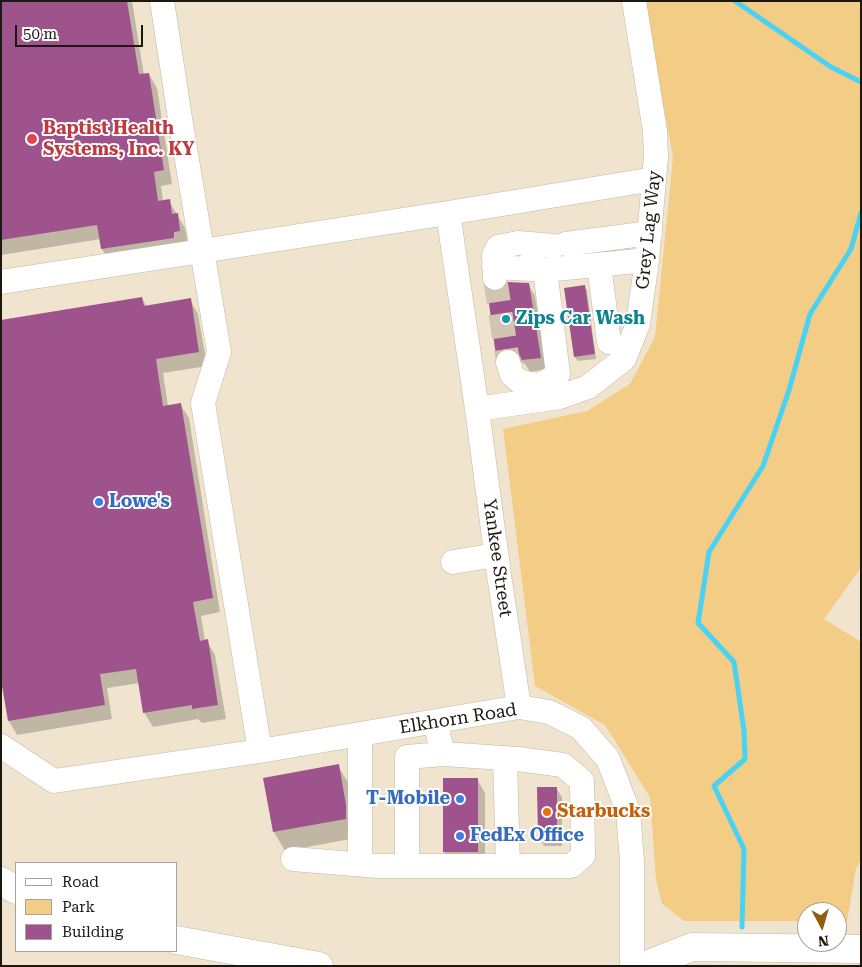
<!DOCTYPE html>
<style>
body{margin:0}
#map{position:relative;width:862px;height:967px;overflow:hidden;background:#f1e4ce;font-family:"Roboto Serif",serif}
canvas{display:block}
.frame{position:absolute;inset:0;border:2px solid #1c1810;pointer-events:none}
.legend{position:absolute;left:15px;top:862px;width:162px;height:90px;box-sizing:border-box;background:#fff;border:1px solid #a4a39f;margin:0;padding:6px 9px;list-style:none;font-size:15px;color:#1c1810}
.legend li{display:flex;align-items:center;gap:10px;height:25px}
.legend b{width:25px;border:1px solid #a4a39f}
.north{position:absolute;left:797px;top:902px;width:50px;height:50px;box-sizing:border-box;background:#fff;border:1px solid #a4a39f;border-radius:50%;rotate:174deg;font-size:14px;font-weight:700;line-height:20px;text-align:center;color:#1c1810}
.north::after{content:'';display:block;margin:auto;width:18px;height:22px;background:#915d10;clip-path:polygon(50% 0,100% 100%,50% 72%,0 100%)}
.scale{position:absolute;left:15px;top:25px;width:128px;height:22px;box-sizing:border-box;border:2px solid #1c1810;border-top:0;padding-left:6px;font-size:15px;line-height:18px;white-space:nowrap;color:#1c1810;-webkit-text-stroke:4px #fff;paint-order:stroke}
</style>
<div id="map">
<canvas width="862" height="967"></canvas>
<div class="frame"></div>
<ul class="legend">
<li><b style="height:6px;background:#fff"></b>Road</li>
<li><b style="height:14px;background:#f3cd86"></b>Park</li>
<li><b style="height:14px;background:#9e538d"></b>Building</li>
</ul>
<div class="north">N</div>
<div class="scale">50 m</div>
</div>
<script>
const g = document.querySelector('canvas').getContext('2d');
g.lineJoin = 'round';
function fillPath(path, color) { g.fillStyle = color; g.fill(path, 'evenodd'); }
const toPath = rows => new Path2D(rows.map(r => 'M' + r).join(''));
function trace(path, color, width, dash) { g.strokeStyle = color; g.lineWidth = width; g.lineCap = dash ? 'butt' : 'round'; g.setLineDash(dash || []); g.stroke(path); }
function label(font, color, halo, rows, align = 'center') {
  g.font = font + ' "Roboto Serif",serif'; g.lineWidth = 4; g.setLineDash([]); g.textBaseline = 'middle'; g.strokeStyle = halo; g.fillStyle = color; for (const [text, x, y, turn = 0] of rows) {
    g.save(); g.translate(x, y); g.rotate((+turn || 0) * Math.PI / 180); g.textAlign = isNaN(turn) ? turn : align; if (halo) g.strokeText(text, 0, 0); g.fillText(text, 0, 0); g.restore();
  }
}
const green = toPath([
 [644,1,861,1,861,568,824,619,861,642,861,860,856,868,847,922,837,922,837,912,807,912,807,921,684,921,662,904,656,880,650,797,605,725,535,686,503,429,587,411,630,384,655,337,673,157]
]);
const shadow = toPath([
 [1,1,132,1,144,75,149,74,157,88,172,184,161,186,163,201,169,201,185,228,188,245,111,263,102,249,101,239,1,255],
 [528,284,535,296,547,369,530,372,525,364,518,360,504,367,497,356,488,291,496,293],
 [584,286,587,290,596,359,578,361,575,357,566,289],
 [142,298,147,307,190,300,198,314,207,366,163,373,168,406,180,404,189,418,220,612,201,616,205,641,207,641,215,655,226,719,202,723,198,719,153,727,144,712,140,683,107,688,112,719,17,735,9,721],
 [338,766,349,784,356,838,285,851,274,832,265,779],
 [477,779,485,793,485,866,453,866,444,852],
 [556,788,562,797,562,846,544,846,539,837]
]);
const stream = toPath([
 [735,1,831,67,861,82],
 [742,927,744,849,714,786,745,759,744,731,734,662,698,623,709,552,763,466,789,390,810,314,851,249,861,213]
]);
const building = toPath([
 [1,1,127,1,139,74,149,73,164,170,154,172,158,201,170,199,172,214,178,213,180,231,174,232,174,238,101,249,97,225,1,240],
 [508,282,529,283,541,358,522,360,518,352,511,349,504,349,496,356,487,289,495,292,502,290],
 [585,285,595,354,574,357,564,288],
 [142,297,144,306,191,298,199,352,156,359,163,406,181,403,213,598,193,602,200,641,208,639,218,705,192,709,192,705,143,713,136,669,100,674,105,705,8,721,1,680,1,320],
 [339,764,346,805,346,819,273,832,263,778],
 [443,778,478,778,478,852,443,852],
 [537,787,557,787,557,837,538,837]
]);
const minorTunnel = toPath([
 [495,278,508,362]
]);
const minor = toPath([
 [162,1,180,118,219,352,203,403,260,751],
 [566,244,650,233],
 [599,265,609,342],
 [494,267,532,269,533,245],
 [495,278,494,255,498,247,518,243,554,246],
 [1,282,448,213],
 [508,362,512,375,519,381,530,384,539,385,549,380,558,374,545,270,647,260],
 [477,409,560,397,588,387,624,359,638,324,647,260,656,157,655,131,634,1],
 [453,562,496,555],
 [519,707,499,575,477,409,448,213,654,179],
 [435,722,443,754,518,759,563,765,582,781,583,856,571,866,407,866,407,757,443,754],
 [1,746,54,781,260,751,519,707,549,712,581,728,608,759,628,811,632,861,632,966],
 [505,758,508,866],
 [293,859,378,866,407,866],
 [360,864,360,734]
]);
const highway = toPath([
 [1,881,16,890],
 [176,940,319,966],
 [644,966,692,947,861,949]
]);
const markers = [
 [32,139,6,"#e0444e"],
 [506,319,5,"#0f9aa8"],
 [99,502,5,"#3f7fe0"],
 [460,799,5,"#3f7fe0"],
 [547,812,5,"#e8710a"],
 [460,836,5,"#3f7fe0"]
];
const healthNames = [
 ["Baptist Health",43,129],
 ["Systems, Inc. KY",43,150]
];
const streetNames = [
 ["Grey Lag Way",649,230,-84],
 ["Yankee Street",497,558,82],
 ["Elkhorn Road",458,719,-9]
];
const cultureNames = [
 ["Zips Car Wash",516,319]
];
const shopNames = [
 ["Lowe's",109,502],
 ["T-Mobile",450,799,"right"],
 ["FedEx Office",470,836]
];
const foodNames = [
 ["Starbucks",557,812]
];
fillPath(green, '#f3cd86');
fillPath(shadow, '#0003');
trace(stream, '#49d2f4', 5);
fillPath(building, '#9e538d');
trace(minorTunnel, '#d1c5b2', 24, [24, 12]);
trace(minor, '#c2b7a2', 25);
trace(highway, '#c2b7a2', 29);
trace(minor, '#fff', 24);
trace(highway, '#fff', 28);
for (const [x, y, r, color] of markers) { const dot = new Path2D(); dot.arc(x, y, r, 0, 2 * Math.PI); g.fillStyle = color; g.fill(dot); trace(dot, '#fff', 2); }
label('bold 18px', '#be3a42', '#fff', healthNames, 'left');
label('18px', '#1c1810', '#fff', streetNames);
label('bold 18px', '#0d838f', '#fff', cultureNames, 'left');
label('bold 18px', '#366cbe', '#fff', shopNames, 'left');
label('bold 18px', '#c56008', '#fff', foodNames, 'left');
</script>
